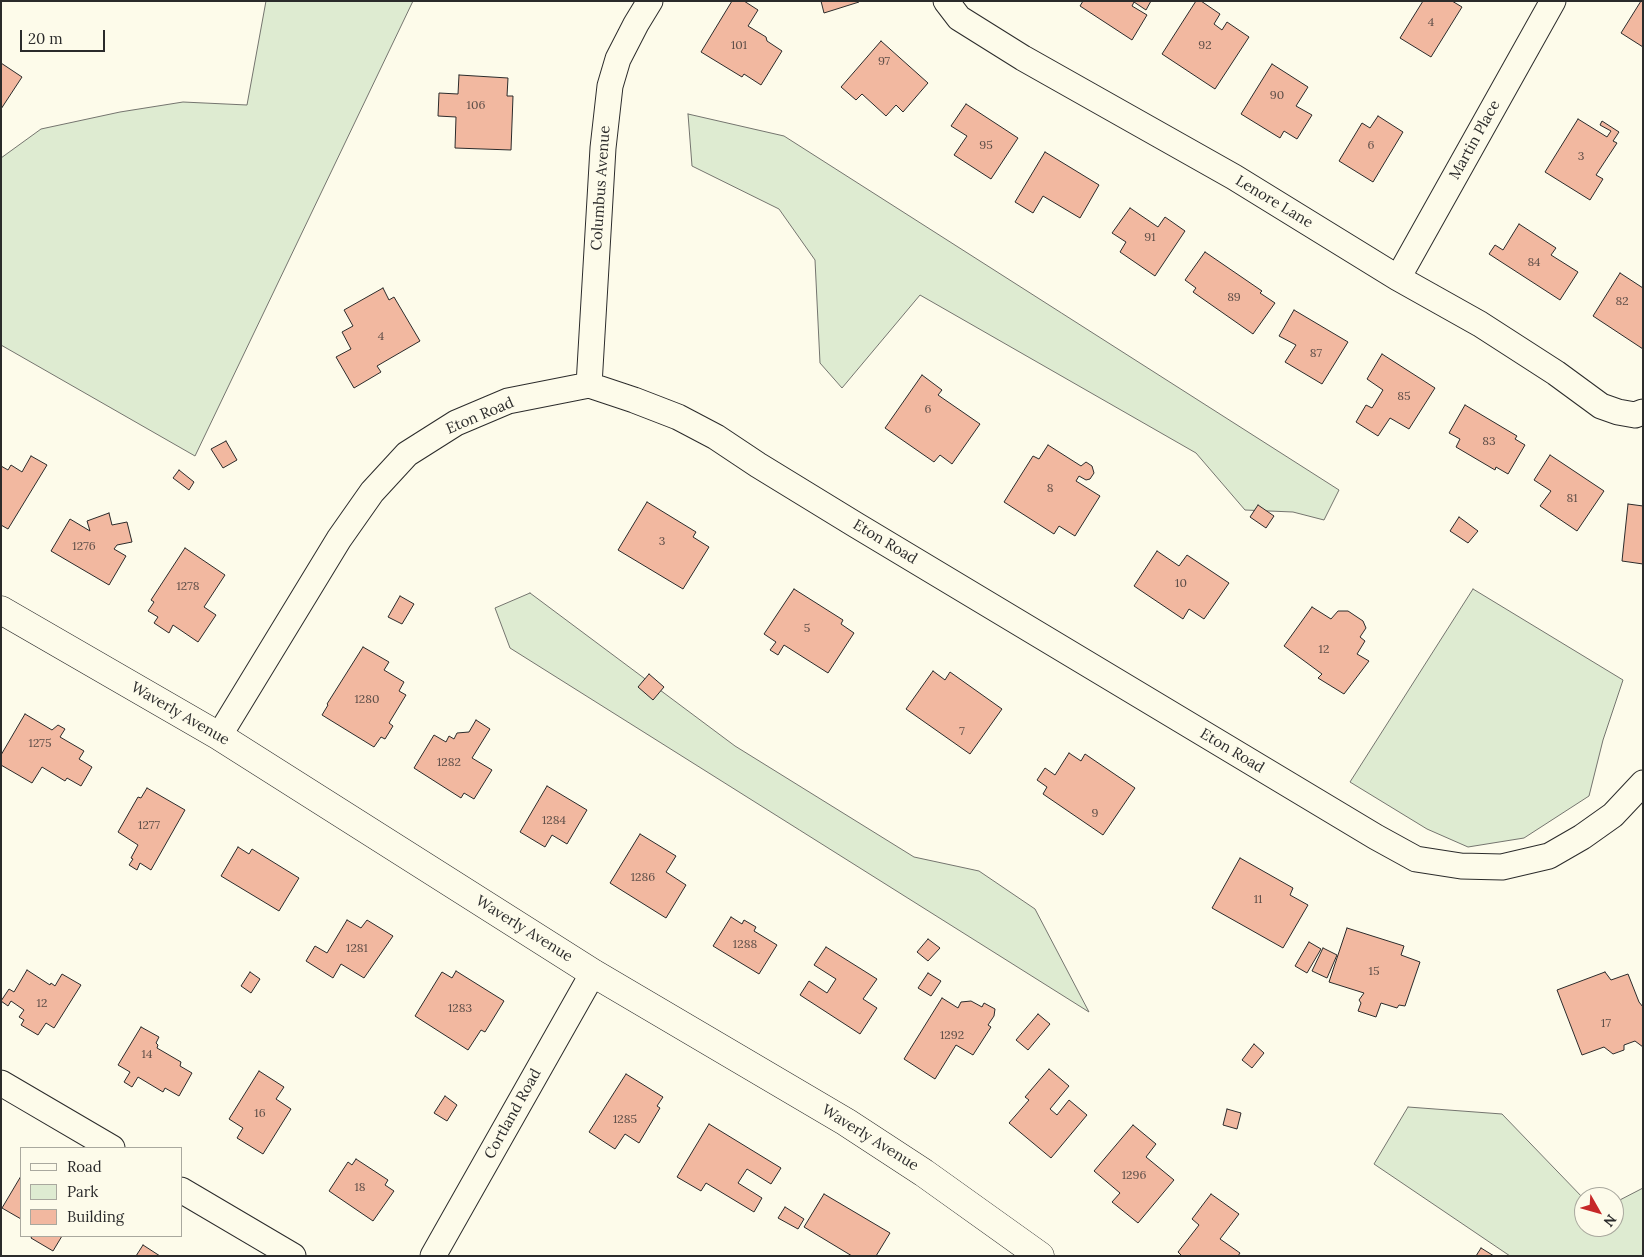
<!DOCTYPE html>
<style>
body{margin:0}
#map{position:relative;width:1644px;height:1257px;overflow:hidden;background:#fdfbea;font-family:Lora,serif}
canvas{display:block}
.frame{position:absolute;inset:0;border:2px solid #2b2b2b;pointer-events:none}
.legend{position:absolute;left:20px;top:1147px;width:162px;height:90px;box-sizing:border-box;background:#fdfbea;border:1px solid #a9a89e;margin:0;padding:6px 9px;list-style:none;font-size:15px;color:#2b2b2b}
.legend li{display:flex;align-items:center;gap:10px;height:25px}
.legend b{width:25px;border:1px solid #a9a89e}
.north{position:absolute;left:1574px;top:1187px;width:50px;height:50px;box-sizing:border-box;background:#fdfbea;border:1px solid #a9a89e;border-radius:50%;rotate:128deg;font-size:14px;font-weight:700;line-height:20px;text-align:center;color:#2b2b2b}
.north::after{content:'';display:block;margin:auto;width:18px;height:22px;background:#c62828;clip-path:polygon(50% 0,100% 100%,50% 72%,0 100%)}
.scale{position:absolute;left:20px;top:30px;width:85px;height:22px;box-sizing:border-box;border:2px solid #2b2b2b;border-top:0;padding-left:6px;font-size:15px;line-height:18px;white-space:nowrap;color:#2b2b2b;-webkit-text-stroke:4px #fdfbea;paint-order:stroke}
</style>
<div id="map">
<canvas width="1644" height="1257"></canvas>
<div class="frame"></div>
<ul class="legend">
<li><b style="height:6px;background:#fdfbea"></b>Road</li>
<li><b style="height:14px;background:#deebd1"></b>Park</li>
<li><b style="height:14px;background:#f2b8a0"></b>Building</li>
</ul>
<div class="north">N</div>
<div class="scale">20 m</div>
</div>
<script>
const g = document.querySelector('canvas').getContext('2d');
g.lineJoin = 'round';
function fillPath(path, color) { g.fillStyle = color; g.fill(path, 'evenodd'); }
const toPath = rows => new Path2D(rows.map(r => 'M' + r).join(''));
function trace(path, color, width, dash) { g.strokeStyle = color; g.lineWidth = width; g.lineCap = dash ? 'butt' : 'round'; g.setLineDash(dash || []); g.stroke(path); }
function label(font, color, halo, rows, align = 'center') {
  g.font = font + ' Lora,serif'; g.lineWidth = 4; g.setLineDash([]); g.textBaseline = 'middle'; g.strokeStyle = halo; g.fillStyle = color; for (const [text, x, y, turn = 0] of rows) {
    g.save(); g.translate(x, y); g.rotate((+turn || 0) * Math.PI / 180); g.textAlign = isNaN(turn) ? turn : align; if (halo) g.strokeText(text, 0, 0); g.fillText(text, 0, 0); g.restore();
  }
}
const green = toPath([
 [266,1,413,1,195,456,1,345,1,158,41,129,120,112,183,102,247,105,266,1],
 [688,114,784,136,1339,490,1324,520,1293,512,1245,510,1196,453,920,295,842,388,820,363,815,260,779,209,692,166,688,114],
 [1473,589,1623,680,1603,740,1589,796,1524,838,1468,847,1427,829,1350,782,1473,589],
 [530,593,735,746,914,857,979,871,1035,909,1089,1012,510,648,495,608,530,593],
 [1408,1107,1502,1114,1584,1199,1584,1227,1614,1227,1614,1203,1643,1188,1643,1256,1510,1256,1374,1164,1408,1107]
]);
const building = toPath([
 [732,1,744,1,758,10,748,26,766,37,767,41,782,51,761,85,744,74,742,77,701,52,732,1],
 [821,1,859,1,859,2,824,13,821,1],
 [1083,1,1151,1,1146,10,1134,2,1132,6,1147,15,1132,40,1080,6,1083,1],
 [1196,1,1201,1,1220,14,1214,24,1222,30,1227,22,1249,37,1215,89,1162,54,1196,1],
 [1423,1,1452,1,1462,7,1431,57,1400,38,1423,1],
 [1641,1,1643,1,1643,47,1621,33,1641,1],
 [881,41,928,83,903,112,896,105,886,116,862,94,856,100,841,87,881,41],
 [1,63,22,77,1,109,1,63],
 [1272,64,1308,87,1296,106,1312,115,1297,139,1284,131,1280,138,1241,114,1272,64],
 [459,75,508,78,507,96,513,96,511,150,455,148,456,117,438,116,439,93,458,94,459,75],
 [966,104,1018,138,991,179,954,155,967,136,951,126,966,104],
 [1378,116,1403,132,1373,182,1339,161,1362,123,1370,128,1378,116],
 [1578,119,1607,137,1611,131,1600,125,1602,121,1619,132,1613,141,1617,143,1596,175,1603,179,1590,200,1545,172,1578,119],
 [1045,152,1099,185,1080,218,1043,196,1033,213,1015,202,1045,152],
 [1130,208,1158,227,1165,217,1185,231,1155,276,1120,252,1126,242,1112,233,1130,208],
 [1519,224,1556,248,1551,255,1578,272,1560,300,1489,254,1495,245,1503,250,1519,224],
 [1205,252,1262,291,1260,293,1275,303,1253,334,1193,292,1196,288,1185,280,1205,252],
 [1620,273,1643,288,1643,349,1593,316,1620,273],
 [383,288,389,300,394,297,420,341,377,366,381,372,354,388,336,357,351,349,342,332,353,326,344,310,383,288],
 [1294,310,1348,342,1322,384,1285,362,1296,345,1279,336,1294,310],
 [1382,354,1435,388,1409,429,1390,418,1378,436,1356,422,1366,405,1372,408,1383,390,1367,379,1382,354],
 [922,375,942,390,938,395,980,424,952,464,940,455,934,462,885,428,922,375],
 [1465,405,1517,436,1515,439,1525,445,1508,474,1496,467,1495,470,1456,447,1460,439,1449,433,1465,405],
 [226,441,237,460,223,468,211,449,226,441],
 [1048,445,1081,466,1086,462,1092,466,1094,473,1090,479,1086,480,1079,476,1076,481,1100,496,1075,536,1059,526,1054,534,1004,502,1033,456,1039,459,1048,445],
 [1550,455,1604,491,1577,531,1540,506,1551,491,1534,480,1550,455],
 [31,456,47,465,8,529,1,525,1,466,8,470,11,465,22,472,31,456],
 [179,470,194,482,189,490,173,478,179,470],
 [647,502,696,532,693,537,709,547,683,589,618,550,647,502],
 [1628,504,1643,506,1643,564,1622,561,1628,504],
 [1258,505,1274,516,1266,528,1250,517,1258,505],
 [109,513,112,525,127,522,132,542,117,545,114,549,126,556,109,585,51,551,70,519,90,531,87,521,109,513],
 [1459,517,1478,531,1468,543,1450,531,1459,517],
 [185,548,225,575,204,607,216,615,198,642,173,625,169,633,154,623,158,617,148,611,154,602,151,600,185,548],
 [1157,551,1179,566,1187,555,1229,583,1204,619,1189,609,1183,619,1134,586,1157,551],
 [794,589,843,620,841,624,854,633,828,673,784,645,778,655,770,650,776,642,764,634,794,589],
 [400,596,414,604,402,624,388,617,400,596],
 [1312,607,1331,619,1338,611,1348,611,1363,621,1366,628,1360,637,1365,641,1357,654,1369,661,1344,694,1318,678,1322,674,1284,646,1312,607],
 [363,647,389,662,384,670,404,682,399,691,406,695,389,723,393,726,385,739,381,737,374,747,322,715,328,705,327,704,363,647],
 [933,671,945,680,950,672,1002,709,970,754,906,709,933,671],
 [649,674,664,687,653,700,638,687,649,674],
 [25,714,52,730,58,725,65,729,60,737,84,751,79,759,92,767,81,786,67,778,65,781,42,767,32,783,1,765,1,755,25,714],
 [476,720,490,729,472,758,492,770,474,799,464,793,461,798,414,768,434,735,446,742,449,736,454,739,457,733,469,732,476,720],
 [1069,753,1081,761,1085,754,1135,788,1103,835,1043,794,1047,787,1037,780,1045,768,1055,775,1069,753],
 [547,786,587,810,567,844,552,835,545,847,520,832,547,786],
 [147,788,185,810,151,870,140,863,137,870,129,865,133,859,131,858,138,845,118,832,138,797,141,798,147,788],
 [640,834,676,856,666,872,686,885,666,918,610,883,640,834],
 [238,847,249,854,252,849,299,878,279,911,221,876,238,847],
 [1240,858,1293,888,1290,895,1308,905,1283,948,1212,908,1240,858],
 [731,917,742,924,744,920,756,927,754,931,777,945,759,974,713,946,731,917],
 [347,920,361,928,367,920,393,936,364,978,341,964,333,978,306,961,315,946,327,953,347,920],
 [1347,928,1404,946,1401,955,1420,962,1405,1006,1399,1005,1397,1008,1381,1003,1376,1017,1358,1011,1361,1003,1359,1000,1364,993,1329,982,1347,928],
 [928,939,940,948,928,961,917,952,928,939],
 [1309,942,1321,949,1307,973,1295,966,1309,942],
 [826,947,877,979,863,999,877,1008,860,1034,800,995,809,981,827,993,836,979,814,965,826,947],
 [1323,948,1337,955,1327,978,1312,971,1323,948],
 [27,970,50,985,51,983,55,986,62,974,81,985,54,1028,46,1023,38,1035,21,1025,24,1020,19,1017,24,1010,11,1001,8,1006,1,1001,9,989,14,992,27,970],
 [456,971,504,1001,485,1032,481,1030,468,1050,415,1016,442,972,452,978,456,971],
 [250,972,260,979,251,993,241,986,250,972],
 [1605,972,1611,980,1628,974,1639,1002,1643,1007,1643,1047,1635,1041,1624,1045,1624,1050,1613,1054,1604,1047,1582,1055,1557,990,1605,972],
 [928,973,941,981,931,996,918,988,928,973],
 [942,998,958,1008,961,1002,971,1001,982,1007,984,1003,995,1009,994,1016,988,1025,991,1027,973,1055,956,1045,935,1079,904,1059,942,998],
 [1038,1014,1050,1024,1028,1050,1016,1040,1038,1014],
 [141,1027,159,1037,156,1043,158,1045,157,1048,181,1062,180,1066,192,1073,179,1096,165,1088,163,1092,138,1077,132,1087,124,1082,130,1072,118,1065,141,1027],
 [1254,1044,1264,1053,1252,1068,1242,1060,1254,1044],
 [1049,1069,1069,1086,1050,1109,1057,1115,1069,1100,1087,1115,1051,1158,1009,1123,1029,1100,1025,1097,1049,1069],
 [259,1071,284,1087,276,1099,291,1109,263,1154,237,1138,243,1128,229,1119,259,1071],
 [626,1074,663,1097,657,1106,660,1108,639,1143,625,1134,615,1149,589,1132,626,1074],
 [445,1096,457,1105,447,1121,434,1113,445,1096],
 [1227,1109,1241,1113,1237,1129,1223,1125,1227,1109],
 [709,1124,781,1168,771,1184,747,1169,738,1183,762,1198,754,1212,706,1183,701,1191,677,1177,709,1124],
 [1133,1125,1156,1144,1146,1157,1174,1180,1138,1223,1112,1202,1120,1193,1094,1171,1133,1125],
 [356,1159,388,1180,385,1185,394,1191,373,1221,329,1191,348,1162,352,1165,356,1159],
 [21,1176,21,1219,2,1208,21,1176],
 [824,1194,890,1233,876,1256,852,1256,804,1227,824,1194],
 [1211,1194,1239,1214,1220,1239,1240,1253,1238,1256,1182,1256,1178,1252,1199,1225,1192,1219,1211,1194],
 [785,1207,804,1219,798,1229,778,1218,785,1207],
 [32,1236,62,1236,53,1251,31,1238,32,1236],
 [143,1245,160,1256,136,1256,143,1245],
 [1481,1248,1494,1256,1476,1256,1481,1248]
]);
const street = toPath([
 [946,1,959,18,1023,58,1234,177,1398,278,1480,324,1556,373,1601,406,1618,412,1635,415,1643,412],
 [1398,278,1553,1],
 [589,385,603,148,610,86,618,59,636,24,650,1],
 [219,736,339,539,372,492,407,454,456,423,508,401,589,385,634,400,678,417,716,437,758,465,856,525,1376,837,1416,859,1461,866,1502,867,1549,856,1582,837,1613,815,1643,783],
 [1,1083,112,1148],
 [181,1190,293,1256],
 [433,1256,593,973]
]);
const secondary = toPath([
 [1,610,219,736,593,973,846,1122,924,1173,1040,1256]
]);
const numberNames = [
 ["4",1431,23],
 ["101",739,46],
 ["92",1205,46],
 ["97",884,62],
 ["90",1277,96],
 ["106",476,106],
 ["95",986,146],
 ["6",1371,146],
 ["3",1581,157],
 ["91",1150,238],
 ["84",1534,263],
 ["89",1234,298],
 ["82",1622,302],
 ["4",381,337],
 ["87",1316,354],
 ["85",1404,397],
 ["6",928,410],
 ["83",1489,442],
 ["8",1050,489],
 ["81",1572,499],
 ["3",662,542],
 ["1276",84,547],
 ["10",1181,584],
 ["1278",188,587],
 ["5",807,629],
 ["12",1324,650],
 ["1280",367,700],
 ["7",962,732],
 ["1275",40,744],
 ["1282",449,763],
 ["9",1095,814],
 ["1284",554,821],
 ["1277",149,826],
 ["1286",643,878],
 ["11",1258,900],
 ["1288",745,945],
 ["1281",357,949],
 ["15",1374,972],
 ["12",42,1004],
 ["1283",460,1009],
 ["17",1606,1024],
 ["1292",952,1036],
 ["14",147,1055],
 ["16",260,1114],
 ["1285",625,1120],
 ["1296",1134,1176],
 ["18",360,1188]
];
const streetNames = [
 ["Martin Place",1475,140,-61],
 ["Columbus Avenue",601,188,-86],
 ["Lenore Lane",1274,202,31],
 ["Eton Road",480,416,-23],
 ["Eton Road",885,542,31],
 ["Waverly Avenue",180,714,30],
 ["Eton Road",1232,751,31],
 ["Waverly Avenue",524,929,32],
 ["Cortland Road",513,1114,-61],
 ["Waverly Avenue",870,1138,32]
];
fillPath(green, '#deebd1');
trace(green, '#74746e', 1);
fillPath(building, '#f2b8a0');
trace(building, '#2b2b2b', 1);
trace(street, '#2b2b2b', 27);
trace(secondary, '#2b2b2b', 29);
trace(street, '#fdfbea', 25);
trace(secondary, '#fdfbea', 28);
label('12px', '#5d4e48', null, numberNames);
label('15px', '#2b2b2b', '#fdfbea', streetNames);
</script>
